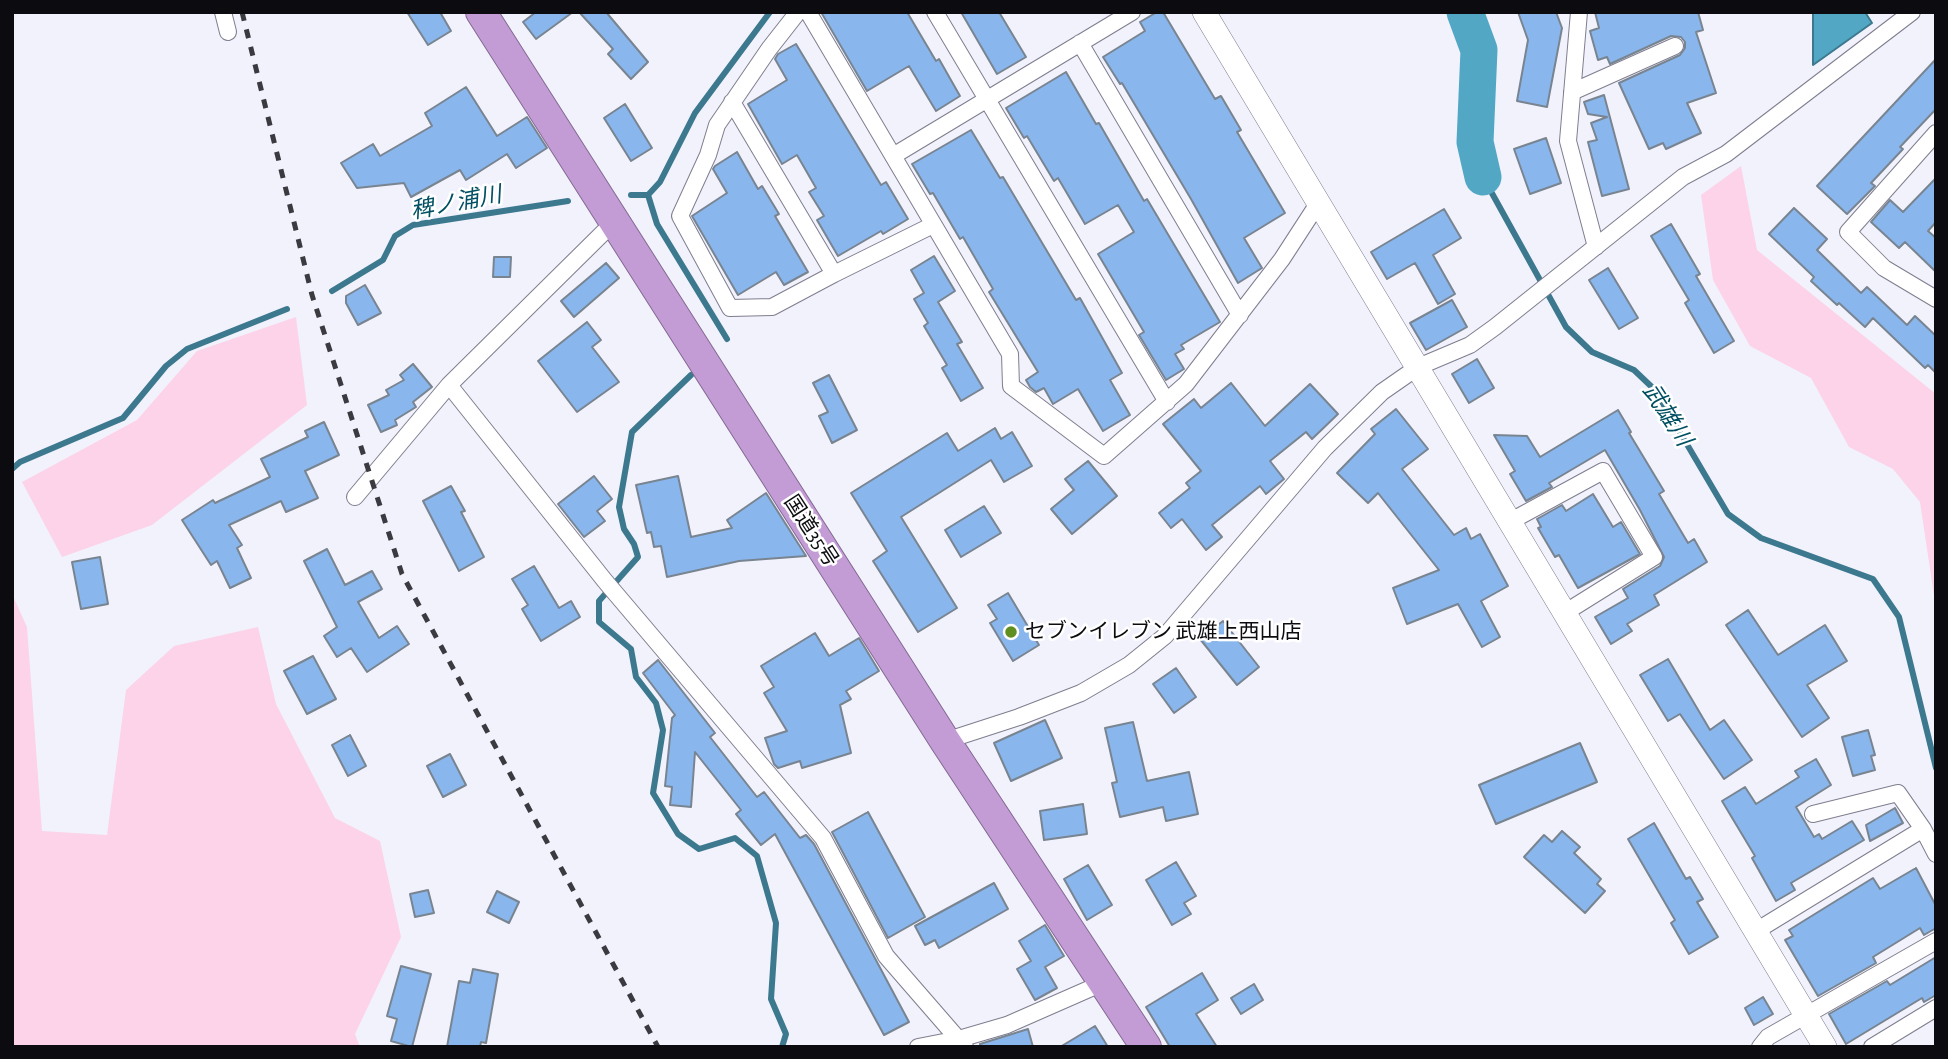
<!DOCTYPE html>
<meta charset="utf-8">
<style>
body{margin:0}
#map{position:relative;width:1948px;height:1059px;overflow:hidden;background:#f2f2fd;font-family:"Alegreya Sans",sans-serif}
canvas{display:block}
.frame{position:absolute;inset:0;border:14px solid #0b0b10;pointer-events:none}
</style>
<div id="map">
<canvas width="1948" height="1059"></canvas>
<div class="frame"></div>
</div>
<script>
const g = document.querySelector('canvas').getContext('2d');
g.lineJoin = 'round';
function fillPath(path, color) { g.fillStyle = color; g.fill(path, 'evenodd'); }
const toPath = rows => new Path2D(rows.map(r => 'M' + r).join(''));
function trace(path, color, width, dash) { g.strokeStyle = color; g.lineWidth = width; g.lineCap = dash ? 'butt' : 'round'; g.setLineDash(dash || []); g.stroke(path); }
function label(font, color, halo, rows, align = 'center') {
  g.font = font + ' "Alegreya Sans","Noto Sans JP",sans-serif'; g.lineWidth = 5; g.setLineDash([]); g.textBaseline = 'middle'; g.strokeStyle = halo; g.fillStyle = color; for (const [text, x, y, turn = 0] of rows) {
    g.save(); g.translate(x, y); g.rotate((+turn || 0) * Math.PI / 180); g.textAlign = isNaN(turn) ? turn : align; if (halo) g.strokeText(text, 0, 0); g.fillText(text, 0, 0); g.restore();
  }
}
const green = toPath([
 [1741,166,1757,250,1936,394,1936,609,1920,502,1893,469,1849,447,1811,378,1750,346,1713,280,1701,195],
 [296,317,307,405,152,525,62,557,22,482,137,420,197,351],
 [12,594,27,627,42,831,107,835,126,690,174,646,258,627,276,704,335,818,380,841,401,937,355,1034,360,1047,12,1047]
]);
const water = toPath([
 [1813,12,1865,12,1872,23,1813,65,1813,12]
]);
const stream = toPath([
 [1483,177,1566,327,1592,352,1634,370,1655,390,1728,514,1761,538,1873,579,1899,617,1936,768],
 [631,195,648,195,660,182,695,113,770,12],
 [648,195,657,224,727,339],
 [332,291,383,260,395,236,413,225,568,201],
 [691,375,632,432,619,507,624,529,634,544,638,557,599,601,599,622,631,649,636,677,656,703,663,730,653,793,678,834,699,849,735,838,757,856,776,923,771,999,786,1034,782,1047],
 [12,469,20,462,123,418,166,366,187,349,287,309]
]);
const river = toPath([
 [1465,12,1479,50,1475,142,1483,177]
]);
const building = toPath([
 [407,12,440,12,451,31,428,45,407,12],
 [536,12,573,12,536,39,523,22,536,12],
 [579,12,606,12,648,62,631,79,608,54,613,49,579,12],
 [821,12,907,12,936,61,939,59,960,96,936,111,909,66,867,91,821,12],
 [961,12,999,12,1026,57,997,74,961,12],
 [1157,12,1163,12,1215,99,1221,96,1241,130,1237,132,1285,213,1244,238,1262,268,1238,283,1191,199,1122,83,1120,84,1103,57,1145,31,1140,22,1157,12],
 [1518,12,1556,12,1562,28,1547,107,1517,101,1528,40,1518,12],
 [1595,12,1698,12,1703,30,1696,32,1716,93,1687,103,1701,133,1666,149,1663,143,1649,149,1619,83,1680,55,1685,48,1685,42,1681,37,1671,36,1610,64,1607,57,1598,60,1590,31,1599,28,1595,12],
 [796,44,881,185,886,182,908,219,883,234,881,231,838,256,817,220,824,216,809,192,816,188,797,155,782,164,748,104,787,80,775,59,778,54,796,44],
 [1936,59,1936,109,1900,147,1903,149,1871,183,1875,186,1847,214,1817,186,1936,59],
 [1066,72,1096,124,1099,123,1144,201,1147,199,1220,322,1181,345,1184,349,1175,354,1184,369,1166,380,1139,335,1144,332,1098,254,1134,232,1118,205,1085,224,1058,178,1054,181,1027,136,1024,138,1006,108,1066,72],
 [466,87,497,136,527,117,547,148,516,168,507,154,466,180,460,170,411,197,404,183,357,188,341,163,373,144,380,156,432,126,425,113,466,87],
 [1604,95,1629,189,1602,196,1588,142,1597,140,1591,123,1607,117,1588,114,1584,102,1604,95],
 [625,104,652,148,631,161,604,118,625,104],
 [971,130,1000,178,1003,177,1076,300,1080,298,1122,373,1110,380,1130,415,1103,431,1078,389,1053,404,1044,388,1036,392,1030,387,1026,380,1038,372,989,292,993,289,963,237,960,239,933,193,930,194,912,164,971,130],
 [1546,138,1561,183,1530,194,1514,149,1546,138],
 [737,152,758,189,762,186,779,214,775,216,808,272,784,285,776,272,738,295,692,216,727,193,713,169,715,166,737,152],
 [1936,178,1936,222,1928,231,1936,238,1936,272,1905,242,1899,248,1871,222,1890,200,1903,212,1936,178],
 [1794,208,1827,239,1817,250,1861,293,1867,287,1907,325,1915,316,1936,336,1936,373,1928,365,1925,368,1873,318,1865,327,1839,303,1837,305,1811,281,1814,277,1769,234,1794,208],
 [1444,209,1461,238,1433,255,1455,294,1438,304,1415,263,1387,279,1371,252,1444,209],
 [1671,224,1700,274,1696,276,1734,341,1714,353,1685,303,1689,300,1651,236,1671,224],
 [934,256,955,291,938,302,962,342,957,344,983,388,961,401,942,368,947,365,924,326,928,323,914,299,924,293,911,270,934,256],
 [494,257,511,257,510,277,493,277,494,257],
 [606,263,619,278,574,317,561,301,606,263],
 [1608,268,1638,318,1619,329,1589,280,1608,268],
 [365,285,381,313,358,325,346,303,346,296,365,285],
 [1452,300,1467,327,1426,350,1410,323,1452,300],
 [587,322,601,340,592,347,619,382,577,412,538,361,587,322],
 [1477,359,1494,388,1469,403,1452,374,1477,359],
 [413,364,432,387,413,402,416,407,395,420,397,425,381,432,368,405,389,395,386,390,404,380,400,375,413,364],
 [829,375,857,430,832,443,819,416,828,412,813,383,829,375],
 [1231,383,1265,426,1310,384,1338,414,1312,439,1306,432,1270,461,1284,479,1266,494,1260,486,1212,525,1222,537,1206,550,1182,519,1171,528,1159,513,1190,488,1186,483,1201,471,1163,424,1194,399,1201,408,1231,383],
 [1396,409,1428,449,1402,469,1454,535,1466,528,1471,539,1480,534,1508,586,1481,601,1500,637,1482,647,1458,604,1407,624,1393,588,1439,570,1378,493,1368,503,1337,473,1375,434,1371,429,1396,409],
 [1618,410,1631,432,1629,433,1664,491,1659,494,1688,543,1694,539,1707,562,1654,595,1659,605,1627,624,1632,631,1611,644,1595,617,1628,598,1623,589,1660,566,1664,557,1640,510,1605,450,1549,483,1552,487,1526,501,1510,474,1515,471,1494,435,1527,436,1540,457,1618,410],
 [324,422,339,455,305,471,318,498,286,512,281,501,229,525,242,545,237,548,251,578,230,588,217,561,211,565,182,520,213,500,215,503,270,477,261,459,308,437,305,431,324,422],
 [995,428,1001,439,1012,432,1032,466,1004,482,991,460,901,517,957,608,918,632,873,561,887,551,851,493,947,433,958,451,995,428],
 [1088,461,1117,496,1072,534,1051,509,1074,490,1065,479,1088,461],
 [594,476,612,499,597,511,605,521,584,537,558,504,594,476],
 [678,476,691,537,732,528,727,520,766,493,806,556,739,561,667,577,661,546,654,547,651,532,647,533,636,485,678,476],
 [451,486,465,511,461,512,484,557,459,571,423,501,451,486],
 [1593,494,1613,527,1621,522,1640,554,1578,588,1559,555,1555,557,1538,528,1541,527,1537,519,1562,505,1566,511,1593,494],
 [984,506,1001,533,961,557,945,530,984,506],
 [327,549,345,585,372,571,382,589,358,602,379,638,397,626,409,644,367,672,351,648,337,657,324,636,337,627,304,561,327,549],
 [100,557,108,604,81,609,72,562,100,557],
 [534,566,559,608,571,601,580,617,541,641,522,609,528,605,512,579,534,566],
 [1008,593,1039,645,1013,661,990,623,997,619,988,605,1008,593],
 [1748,610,1778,655,1825,625,1847,661,1807,685,1829,718,1802,737,1726,625,1748,610],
 [1223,621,1259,667,1237,685,1200,639,1223,621],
 [815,633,829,656,859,638,879,671,846,691,851,699,840,705,851,753,802,768,800,761,778,768,774,764,765,738,787,731,764,693,774,687,761,666,815,633],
 [313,656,336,699,307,714,284,671,313,656],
 [1668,659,1710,730,1724,720,1752,760,1724,779,1680,714,1668,721,1640,675,1668,659],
 [658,660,715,733,710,737,757,797,764,792,800,838,806,835,814,844,909,1022,884,1035,775,834,761,845,736,814,741,810,695,752,691,807,670,805,672,787,665,786,672,718,675,715,643,673,658,660],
 [1176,668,1196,697,1174,713,1153,684,1176,668],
 [1045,720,1062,758,1011,781,994,743,1045,720],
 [1133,722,1147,781,1189,772,1198,814,1166,821,1163,807,1120,817,1112,783,1117,782,1105,728,1133,722],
 [1868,730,1875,755,1871,756,1875,770,1853,776,1842,737,1868,730],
 [350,735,366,766,348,776,332,745,350,735],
 [1580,743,1597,782,1496,824,1479,785,1580,743],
 [450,754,466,785,443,797,427,766,450,754],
 [1816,759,1831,785,1796,807,1814,837,1819,834,1822,839,1852,821,1864,840,1791,883,1795,890,1776,901,1752,858,1755,856,1722,801,1745,787,1756,804,1799,777,1795,771,1816,759],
 [1083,804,1087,834,1044,840,1040,811,1083,804],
 [1895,808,1903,823,1870,841,1866,825,1895,808],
 [868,812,925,917,888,938,832,832,868,812],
 [1654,823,1686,879,1690,877,1703,899,1697,902,1718,937,1689,954,1671,923,1675,920,1628,839,1654,823],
 [1562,831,1580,847,1574,853,1601,879,1597,884,1605,891,1585,913,1524,857,1544,835,1552,842,1562,831],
 [1176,862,1196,896,1184,903,1191,914,1172,925,1146,880,1176,862],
 [1088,865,1112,905,1087,920,1064,879,1088,865],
 [1916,868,1936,906,1936,928,1924,935,1920,928,1873,957,1876,963,1818,996,1785,940,1793,936,1789,930,1873,878,1880,889,1916,868],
 [994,883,1008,909,939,948,935,940,925,945,915,926,994,883],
 [428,890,434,913,415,917,410,894,428,890],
 [497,891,519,902,509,923,487,912,497,891],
 [1045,925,1064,956,1045,967,1057,988,1035,1000,1017,969,1031,961,1019,941,1045,925],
 [1936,957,1936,995,1924,1002,1922,998,1846,1044,1829,1014,1887,981,1890,985,1936,957],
 [401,966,431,974,412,1047,391,1041,397,1019,387,1016,401,966],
 [473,969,498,974,486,1043,481,1042,480,1047,447,1047,459,981,470,983,473,969],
 [1202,973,1218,1000,1196,1014,1217,1047,1170,1047,1146,1007,1202,973],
 [1254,984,1263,1000,1241,1014,1231,998,1254,984],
 [1763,997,1773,1014,1754,1025,1745,1008,1763,997],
 [1095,1026,1108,1047,1060,1047,1095,1026],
 [1028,1029,1033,1047,980,1047,980,1044,1028,1029]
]);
const street = toPath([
 [223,12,228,32],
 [798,12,769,49,717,125,708,155,680,216,730,308,772,307,834,274],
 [808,12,1010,354,1011,386,1104,456,1186,384,1282,259,1319,202],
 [935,12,1167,402],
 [1579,12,1568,141,1596,247],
 [1080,43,1240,315],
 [1572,92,1675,46],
 [732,102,834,274,933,225],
 [1936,133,1848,232,1884,268,1936,299],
 [893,156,1132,12],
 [449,385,605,581,823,838,886,956,965,1047],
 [355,497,449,385,614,222],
 [1511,521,1603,471,1654,557,1566,612],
 [945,741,1019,717,1081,693,1129,665,1165,636,1325,448,1382,392,1418,367,1470,345,1495,327,1683,177,1726,154,1912,12],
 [1813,814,1898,793,1923,829,1936,854],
 [1756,931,1923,829],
 [918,1047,959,1039,1007,1025,1105,982],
 [1760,1047,1768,1037,1936,941],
 [1872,1047,1936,1008]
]);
const secondary = toPath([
 [1204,12,1825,1047]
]);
const highway = toPath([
 [481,12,945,741,1146,1047]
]);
const rail = toPath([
 [242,12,312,295,402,574,658,1047]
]);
const markers = [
 [1011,632,7,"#618e20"]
];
const streetNames = [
 ["国道35号",811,531,57]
];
const poiNames = [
 ["セブンイレブン 武雄上西山店",1025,632]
];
const waterNames = [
 ["稗ノ浦川",456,203,-11],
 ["武雄川",1667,415,57]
];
fillPath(green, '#fcd3e8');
fillPath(water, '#52a8c4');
trace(water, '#3d798e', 2);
trace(stream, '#3d798e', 6);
trace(river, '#52a8c4', 37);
fillPath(building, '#89b7ed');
trace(building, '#798491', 2);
trace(street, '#7e7e8e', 18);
trace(secondary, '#7e7e8e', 24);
trace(highway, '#836991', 32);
trace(street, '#fff', 16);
trace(secondary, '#fff', 23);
trace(highway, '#c39cd6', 30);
trace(rail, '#3a3a40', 5, [9, 9]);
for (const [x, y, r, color] of markers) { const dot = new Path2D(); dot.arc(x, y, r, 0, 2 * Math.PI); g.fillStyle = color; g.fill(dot); trace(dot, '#fff', 2.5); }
label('21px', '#0b0b10', '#fff', streetNames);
label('21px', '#0b0b10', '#fff', poiNames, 'left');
label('italic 23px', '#004f62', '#fff', waterNames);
</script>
